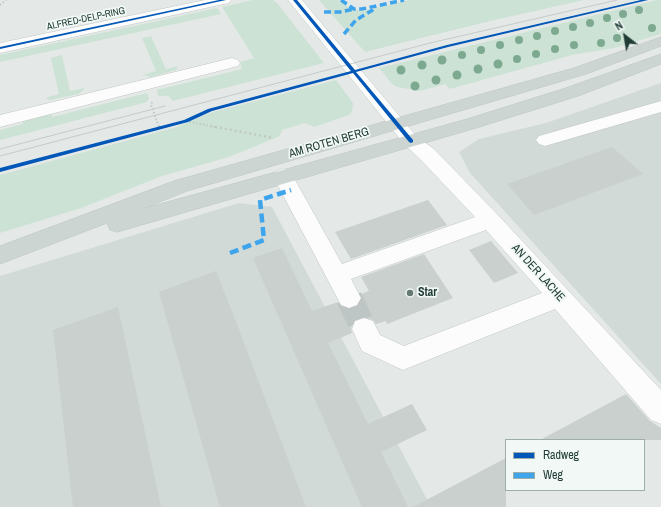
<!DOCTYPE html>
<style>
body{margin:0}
#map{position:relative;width:661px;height:507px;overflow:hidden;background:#e4e9e7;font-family:"Archivo Narrow",sans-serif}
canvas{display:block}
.legend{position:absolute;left:505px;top:439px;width:140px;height:52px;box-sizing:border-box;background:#f1f8f5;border:1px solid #9eada9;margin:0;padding:5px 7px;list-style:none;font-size:12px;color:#213c36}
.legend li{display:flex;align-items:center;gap:8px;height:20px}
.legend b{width:20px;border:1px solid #9eada9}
.north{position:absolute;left:605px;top:16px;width:40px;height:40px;-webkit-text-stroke:3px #f1f8f5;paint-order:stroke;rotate:329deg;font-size:11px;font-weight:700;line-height:16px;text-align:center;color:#213c36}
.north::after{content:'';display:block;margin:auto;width:14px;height:18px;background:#213c36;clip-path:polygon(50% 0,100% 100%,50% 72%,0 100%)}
</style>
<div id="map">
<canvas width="661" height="507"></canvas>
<ul class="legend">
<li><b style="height:5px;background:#0057b8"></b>Radweg</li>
<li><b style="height:5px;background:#3ea4eb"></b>Weg</li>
</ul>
<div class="north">N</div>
</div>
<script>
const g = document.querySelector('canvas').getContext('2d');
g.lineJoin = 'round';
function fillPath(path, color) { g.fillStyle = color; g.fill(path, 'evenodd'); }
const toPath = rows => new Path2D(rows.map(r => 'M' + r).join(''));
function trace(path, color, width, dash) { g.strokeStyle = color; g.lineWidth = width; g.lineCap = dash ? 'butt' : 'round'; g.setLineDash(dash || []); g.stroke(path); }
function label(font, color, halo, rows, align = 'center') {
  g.font = font + ' "Archivo Narrow",sans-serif'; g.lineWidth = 3.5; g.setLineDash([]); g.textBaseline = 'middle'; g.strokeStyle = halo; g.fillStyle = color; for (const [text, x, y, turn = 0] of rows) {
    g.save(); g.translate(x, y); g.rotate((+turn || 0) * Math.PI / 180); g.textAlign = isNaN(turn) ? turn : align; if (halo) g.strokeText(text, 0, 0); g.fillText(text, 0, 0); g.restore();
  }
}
const built = toPath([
 [661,83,661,384,470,173,459,152,479,139,546,123],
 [239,203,272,207,431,507,0,507,0,276]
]);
const green = toPath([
 [253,0,273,0,277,3,324,63,173,101,168,96,158,96,157,90,242,69,240,62,254,58,222,7],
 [319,0,338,0,352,9,362,11,410,0,584,0,490,21,365,52],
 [657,0,661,0,661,34,614,48,572,55,450,89,445,84,420,91,397,87,392,84,379,68],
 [217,8,221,14,0,62,0,55],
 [151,36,166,69,178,66,176,70,151,77,143,75,156,71,142,38],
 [62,55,70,91,84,88,84,90,78,94,50,100,45,98,59,94,51,58],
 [336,80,353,103,352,112,349,115,314,127,305,123,282,130,280,136,229,157,162,176,81,208,0,233,0,175,177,127,210,113],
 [147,93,149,98,147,102,0,140,0,130,23,124,23,120,51,113,52,117]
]);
const building = toPath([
 [612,147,643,174,534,215,507,184],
 [428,200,447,225,351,259,335,232],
 [491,241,518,273,494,283,469,250],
 [282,248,312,311,338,302,340,306,348,309,358,306,362,299,361,294,369,291,361,277,424,254,453,298,387,324,386,321,376,324,373,320,364,317,355,320,351,328,352,333,328,343,368,424,412,404,427,430,381,452,408,507,362,507,253,258],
 [216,271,238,327,306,507,220,507,159,292],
 [118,307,161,507,73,507,53,330],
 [626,394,650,421,661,428,661,440,540,440],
 [506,458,506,507,413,507]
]);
const minorTunnel = toPath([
 [349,298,364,329]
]);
const pathFar1 = toPath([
 [0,5,6,0],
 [152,102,151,105,159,127],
 [186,121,215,127]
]);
const path = toPath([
 [159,126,160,128],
 [210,126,274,138]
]);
const minor = toPath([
 [205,0,231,0,229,3,224,4,0,53,0,43,205,0],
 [288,0,302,0,417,137,434,149,497,214,661,390,661,424,651,420,555,309,403,370,362,351,352,329,355,321,364,318,373,321,380,335,404,346,542,293,486,230,351,279,361,298,357,305,349,308,341,305,273,176,276,171,283,169,290,171,342,264,475,217,420,159,405,145,288,0],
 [232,58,238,60,240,63,238,66,0,127,0,115,232,58],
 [661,101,661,112,545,146,539,144,536,140,539,136,661,101]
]);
const major = toPath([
 [661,37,661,46,586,74,187,191,142,209,464,120,566,88,661,54,661,64,578,96,476,128,117,232,110,230,107,223,0,264,0,246,174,181,574,68,661,37]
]);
const tram = toPath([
 [0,149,165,106],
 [0,156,430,43,617,0]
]);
const quietFar1 = toPath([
 [341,0,354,9,362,9,404,0],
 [324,12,340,12,354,9],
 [344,34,356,20,376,8]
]);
const quiet = toPath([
 [230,253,264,240,260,200,291,190]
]);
const cycleway = toPath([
 [219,0,226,0,0,49,0,47,219,0],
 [293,0,297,0,355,70,447,45,641,0,648,0,448,47,356,72,413,140,413,142,411,143,409,142,353,73,212,111,188,122,0,172,0,168,184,120,208,109,351,71,293,0]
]);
const trees = [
 [639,10,4],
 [623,14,4],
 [607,18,4],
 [590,23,4],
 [573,27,4],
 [652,28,4],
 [555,31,4],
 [537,36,4],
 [617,38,4],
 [519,40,4],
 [601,43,4],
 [500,45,4],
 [574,45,4],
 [555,49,4],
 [481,50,4],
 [536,54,4],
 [462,55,4],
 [517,59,4],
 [442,60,4.5],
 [498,64,4.5],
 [422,65,4.5],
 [478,69,4.5],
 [401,70,4.5],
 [457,75,4.5],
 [436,80,4.5],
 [415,86,4.5]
];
const markers = [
 [410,293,4,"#657974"]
];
const farStreetnames = [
 ["ALFRED-DELP-RING",86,19,-12]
];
const streetNames = [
 ["AM ROTEN BERG",329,143,-16],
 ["AN DER LACHE",538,273,48]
];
const poiNames = [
 ["Star",418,293]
];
fillPath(built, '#d1dad7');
fillPath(green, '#cce2d4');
fillPath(building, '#cad0ce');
trace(minorTunnel, '#bdc6c4', 26, [26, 14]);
trace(minor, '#c1c6c4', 1);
trace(major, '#bcc5c3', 1);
trace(pathFar1, '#c0c9c6', 2, [1.5, 2]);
trace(path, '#c0c9c6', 2.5, [2, 3]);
fillPath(minor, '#fbfcfb');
fillPath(major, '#cdd5d3');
trace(tram, '#c6cac9', 1);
trace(quietFar1, '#3ea4eb', 3.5, [7, 3.5]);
trace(quiet, '#3ea4eb', 4.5, [9, 4.5]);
fillPath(cycleway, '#0057b8');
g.fillStyle = '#7ea991';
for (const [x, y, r] of trees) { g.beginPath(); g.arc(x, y, r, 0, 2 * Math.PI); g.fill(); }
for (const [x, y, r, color] of markers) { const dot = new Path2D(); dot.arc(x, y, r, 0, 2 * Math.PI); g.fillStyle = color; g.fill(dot); trace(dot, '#f1f8f5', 1.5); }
label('10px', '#213c36', '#f1f8f5', farStreetnames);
label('12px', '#213c36', '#f1f8f5', streetNames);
label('bold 12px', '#213c36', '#f1f8f5', poiNames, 'left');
</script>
